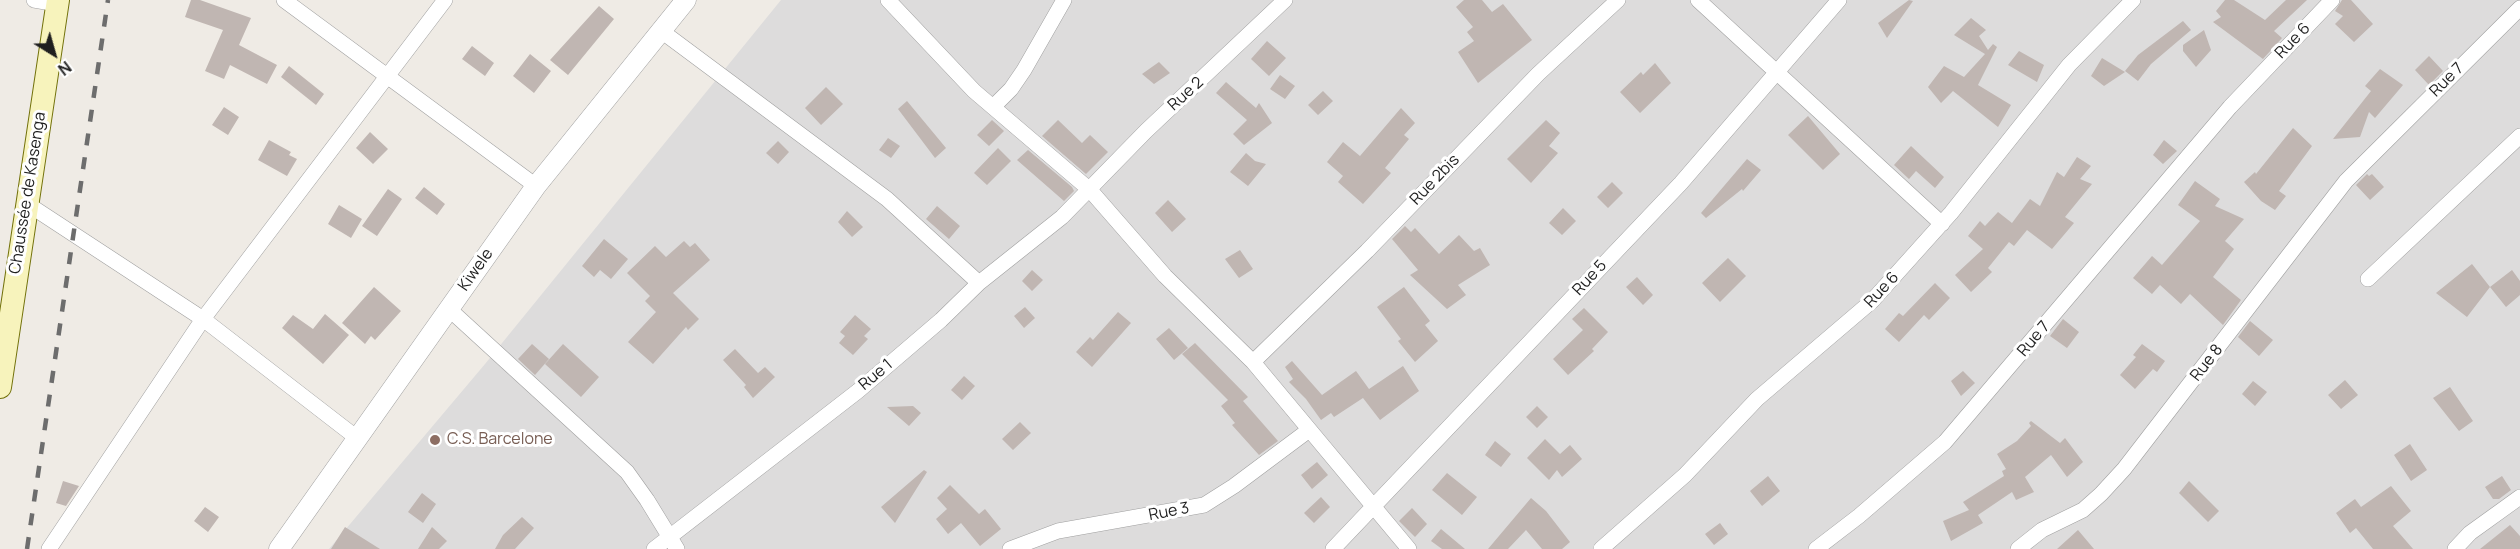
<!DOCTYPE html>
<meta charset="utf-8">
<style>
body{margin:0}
#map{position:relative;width:2520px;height:549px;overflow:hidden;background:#efebe5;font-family:Manrope,sans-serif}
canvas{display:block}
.north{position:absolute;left:24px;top:24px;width:60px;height:60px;-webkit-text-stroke:4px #fff;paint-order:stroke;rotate:143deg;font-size:16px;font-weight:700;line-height:24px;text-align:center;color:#1f1f1f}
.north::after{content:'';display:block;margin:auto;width:21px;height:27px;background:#1f1f1f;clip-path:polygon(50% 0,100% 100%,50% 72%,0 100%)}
</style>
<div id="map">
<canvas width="2520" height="549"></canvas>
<div class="north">N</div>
</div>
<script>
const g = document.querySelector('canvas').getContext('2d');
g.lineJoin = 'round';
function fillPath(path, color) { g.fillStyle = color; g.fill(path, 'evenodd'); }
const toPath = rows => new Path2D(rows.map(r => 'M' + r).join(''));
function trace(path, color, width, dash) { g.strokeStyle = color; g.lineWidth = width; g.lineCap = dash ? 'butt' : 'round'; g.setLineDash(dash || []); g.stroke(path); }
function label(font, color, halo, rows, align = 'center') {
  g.font = font + ' Manrope,sans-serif'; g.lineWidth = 6; g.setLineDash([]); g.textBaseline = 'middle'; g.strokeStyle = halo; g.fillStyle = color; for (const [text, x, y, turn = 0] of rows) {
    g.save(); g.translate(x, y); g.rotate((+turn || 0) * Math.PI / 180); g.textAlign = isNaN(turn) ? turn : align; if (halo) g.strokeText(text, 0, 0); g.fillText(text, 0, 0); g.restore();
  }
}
const residential = toPath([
 [781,0,2520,0,2520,549,329,549,485,364]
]);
const building = toPath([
 [191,0,200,0,251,18,239,45,277,65,267,84,230,65,224,79,205,71,223,30,185,17],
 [1464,0,1482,0,1492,12,1503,4,1532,40,1478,83,1458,52,1474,41,1467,32,1473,27,1456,7],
 [1909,0,1913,1,1887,38,1878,23],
 [2225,0,2234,0,2265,20,2286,0,2307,0,2274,31,2282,38,2263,59,2213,22,2221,17,2216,11],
 [2342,0,2351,0,2373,24,2354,42,2335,24,2343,16,2335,11],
 [599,6,614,19,568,75,550,60],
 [1971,18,1986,30,1979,36,1988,50,1993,44,1997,47,1978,85,2011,105,1998,127,1953,91,1941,103,1928,87,1944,66,1964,77,1985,54,1954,35],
 [2183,21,2191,30,2151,64,2138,81,2125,71,2138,55],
 [2204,30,2211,50,2196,67,2183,51,2183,45],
 [1267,41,1286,58,1269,76,1251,59],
 [472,46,494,63,485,76,462,59],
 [2019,51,2044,65,2037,82,2008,65],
 [530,54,551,71,534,93,513,76],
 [2429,56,2443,71,2429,85,2415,70],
 [2102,58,2125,72,2104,86,2091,76],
 [1159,62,1170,73,1154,84,1142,74],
 [1655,63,1671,83,1640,113,1620,92,1641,72,1643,75],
 [289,66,324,94,316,105,281,77],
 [2380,69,2403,85,2375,118,2369,112,2360,137,2333,139,2371,91,2365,86],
 [1280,75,1295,86,1285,99,1270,89],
 [1226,82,1256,108,1259,103,1272,123,1244,145,1233,134,1247,120,1216,93],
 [826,87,843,104,821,125,805,108],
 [1323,91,1333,101,1318,115,1308,105],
 [907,101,946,148,935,158,898,109],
 [224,107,239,117,228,135,212,125],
 [1401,108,1415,123,1404,135,1409,139,1385,168,1391,173,1363,204,1338,182,1343,176,1327,162,1343,142,1360,156],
 [1808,116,1840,154,1823,170,1788,135],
 [992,120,1004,131,989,146,977,135],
 [1058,120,1082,143,1090,135,1108,152,1086,174,1042,136],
 [1546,120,1560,133,1549,146,1558,153,1531,183,1507,159],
 [2293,128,2312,146,2279,191,2286,196,2275,210,2261,201,2244,182,2255,172,2256,174],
 [370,132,388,149,373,164,356,148],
 [888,138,900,146,891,158,879,150],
 [269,140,291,152,289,155,297,159,287,176,258,160],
 [2164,140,2177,151,2163,164,2153,155],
 [778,141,789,152,778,164,766,153],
 [1911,146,1944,177,1935,188,1916,171,1909,179,1894,165],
 [998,148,1011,161,987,185,974,173],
 [1028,150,1072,187,1074,191,1064,201,1017,160],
 [1246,153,1255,161,1266,164,1248,186,1230,172],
 [2077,157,2091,166,2080,179,2092,184,2065,217,2074,223,2052,249,2027,230,2014,246,2009,242,1988,268,1992,272,1971,292,1955,275,1983,249,1968,236,1980,221,1985,226,1998,212,2012,223,2030,199,2040,206,2057,172,2064,177],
 [1747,159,1761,170,1743,191,1742,189,1706,218,1701,213],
 [2367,174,2369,176,2372,174,2384,187,2370,200,2356,185],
 [2195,181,2220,199,2215,206,2244,219,2225,241,2234,249,2213,277,2241,300,2223,325,2190,294,2181,304,2160,285,2152,294,2133,278,2152,256,2162,265,2200,221,2178,205],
 [1612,182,1623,193,1608,208,1597,197],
 [424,187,445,204,437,215,415,198],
 [388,189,402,199,377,236,362,226],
 [1168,200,1186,219,1172,232,1155,213],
 [339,205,362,219,351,238,328,224],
 [937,206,960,226,949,239,926,219],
 [1563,208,1576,221,1562,235,1549,223],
 [847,211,863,227,852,237,838,222],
 [1405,226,1411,232,1415,228,1439,254,1459,235,1474,251,1480,248,1490,265,1458,285,1466,295,1447,309,1410,275,1418,270,1392,239],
 [604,239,628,259,611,279,600,270,594,277,582,266],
 [684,241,690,247,695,243,710,260,673,293,699,319,688,330,686,327,653,364,628,342,656,312,645,301,650,296,627,273,655,246,666,257],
 [1240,250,1253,269,1239,278,1225,259],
 [1728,258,1746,276,1720,302,1702,283],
 [2472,264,2490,287,2467,317,2436,293],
 [1032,270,1043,280,1032,291,1022,281],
 [2512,270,2520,281,2520,295,2506,307,2490,287],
 [1637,277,1653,295,1643,305,1626,287],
 [1935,283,1950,298,1929,320,1924,315,1899,342,1885,329,1899,313,1903,316],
 [374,287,401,311,375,340,371,336,365,344,342,323],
 [1404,287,1430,321,1425,325,1438,341,1415,362,1398,341,1401,339,1377,307],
 [1025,307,1035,318,1024,328,1014,316],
 [1584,308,1608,332,1592,349,1594,351,1568,375,1553,359,1583,330,1572,319],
 [1118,312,1131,323,1092,367,1076,352,1090,337,1093,340],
 [325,314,349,335,323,364,282,328,293,315,313,329],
 [855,315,871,329,864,336,868,339,853,355,839,343,845,336,840,332],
 [2063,319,2079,332,2067,348,2050,336],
 [2250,321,2273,340,2259,356,2238,337],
 [1169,328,1188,348,1174,360,1156,339],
 [1195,343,1248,397,1243,401,1278,441,1259,455,1232,425,1235,423,1221,406,1228,400,1182,354],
 [532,344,549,359,535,375,518,359],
 [563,344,599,377,581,397,545,364],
 [2142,344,2165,361,2157,372,2153,369,2135,389,2120,375,2136,357,2133,355],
 [735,349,758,373,765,367,775,377,753,398,744,387,746,385,723,360],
 [1292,361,1322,395,1356,371,1369,389,1403,366,1419,391,1380,420,1363,398,1334,417,1331,413,1321,420,1306,399,1289,382,1293,379,1285,367],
 [1963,371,1975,383,1961,396,1951,381],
 [964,376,975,386,962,400,951,390],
 [2345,380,2358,395,2341,409,2328,395],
 [2253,381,2267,392,2255,406,2242,394],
 [2450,387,2473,421,2459,431,2433,398],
 [913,406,921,413,909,426,887,407],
 [1537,406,1548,417,1537,428,1526,417],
 [2031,421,2060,443,2065,438,2083,462,2067,477,2051,455,2025,477,2034,492,2016,500,2012,492,1978,515,1983,523,1951,541,1943,521,1969,510,1963,502,2004,476,2002,471,2006,469,1997,454,2017,441,2031,426,2029,423],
 [1020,422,1031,433,1013,450,1002,439],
 [1545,439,1560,454,1570,445,1582,459,1562,477,1557,470,1549,480,1527,458],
 [1495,441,1511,454,1501,467,1485,455],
 [2410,444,2427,470,2411,481,2394,455],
 [1317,462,1328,475,1312,489,1301,475],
 [924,470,927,472,895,523,881,507],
 [1447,473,1477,497,1462,515,1432,490],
 [1768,476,1780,491,1762,506,1750,491],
 [2502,476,2511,490,2499,499,2493,499,2485,487],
 [63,481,79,486,66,506,56,503],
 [2189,481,2219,511,2208,522,2179,493],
 [950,485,979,514,985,509,1001,529,980,546,961,523,948,534,936,519,947,509,937,498],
 [2391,486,2411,511,2393,526,2413,549,2373,549,2356,528,2350,533,2336,513,2355,499,2361,507],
 [422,493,436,504,423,523,408,512],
 [1321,497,1330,507,1314,523,1304,513],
 [1531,498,1546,511,1570,542,1562,549,1542,549,1526,530,1508,549,1488,549],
 [205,507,219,517,208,532,194,521],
 [1412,508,1427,524,1415,537,1399,521],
 [522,517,534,528,515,549,495,549,503,535],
 [1720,523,1728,534,1714,545,1705,534],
 [2510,525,2520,536,2520,549,2480,549],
 [345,527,380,549,331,549],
 [432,527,447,541,439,549,418,549],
 [1441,529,1465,549,1442,549,1431,541],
 [2078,530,2094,549,2057,549]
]);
const minor = toPath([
 [34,0,57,4],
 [284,0,536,186],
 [888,0,974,91,1090,190,1165,276,1253,362,1409,549],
 [1698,0,1942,224],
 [660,30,887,199,979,283],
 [993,107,1011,89,1024,70,1064,0],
 [26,203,203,319,357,438],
 [2368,279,2520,136],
 [449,309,627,472,647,500,677,549],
 [1253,362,1367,251,1538,74,1618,0],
 [49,549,203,319,445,0],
 [654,549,858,391,941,320,979,283,1062,217,1146,131,1285,0],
 [1010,549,1058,531,1204,505,1234,486,1309,430],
 [1333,549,1681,183,1839,0],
 [1601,549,1685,475,1757,399,1872,301,1951,213,2069,65,2133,0],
 [1816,549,1859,516,1945,442,2230,107,2332,0],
 [2018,549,2042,530,2083,510,2101,494,2124,469,2346,181,2520,8],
 [2455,549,2470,533,2520,497]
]);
const tertiary = toPath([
 [279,549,536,186,686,0]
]);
const secondary = toPath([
 [0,387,58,0]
]);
const rail = toPath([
 [27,549,108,0]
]);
const markers = [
 [435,440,6,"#8d6e63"]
];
const streetNames = [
 ["Rue 6",2293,41,-46],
 ["Rue 7",2447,80,-45],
 ["Rue 2",1186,94,-42],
 ["Rue 2bis",1435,180,-46],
 ["Chaussée de Kasenga",28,193,-81],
 ["Kiwele",476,270,-55],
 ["Rue 5",1590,278,-47],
 ["Rue 6",1882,290,-47],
 ["Rue 7",2034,339,-50],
 ["Rue 8",2207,363,-52],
 ["Rue 1",876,375,-40],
 ["Rue 3",1169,512,-11]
];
const educationNames = [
 ["C.S. Barcelone",447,440]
];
fillPath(residential, '#dddcdc');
fillPath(building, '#c0b6b2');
trace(minor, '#a0a0a0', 16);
trace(tertiary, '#a0a0a0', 21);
trace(secondary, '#72710a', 24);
trace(minor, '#fff', 15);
trace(tertiary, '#fff', 20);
trace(secondary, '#f7f3bc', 22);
trace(rail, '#6d6d6d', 4.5, [12, 12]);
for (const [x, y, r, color] of markers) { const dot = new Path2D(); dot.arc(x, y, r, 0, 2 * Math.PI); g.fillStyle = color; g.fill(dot); trace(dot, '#fff', 2); }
label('16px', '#1f1f1f', '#fff', streetNames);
label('16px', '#785e54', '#fff', educationNames, 'left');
</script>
